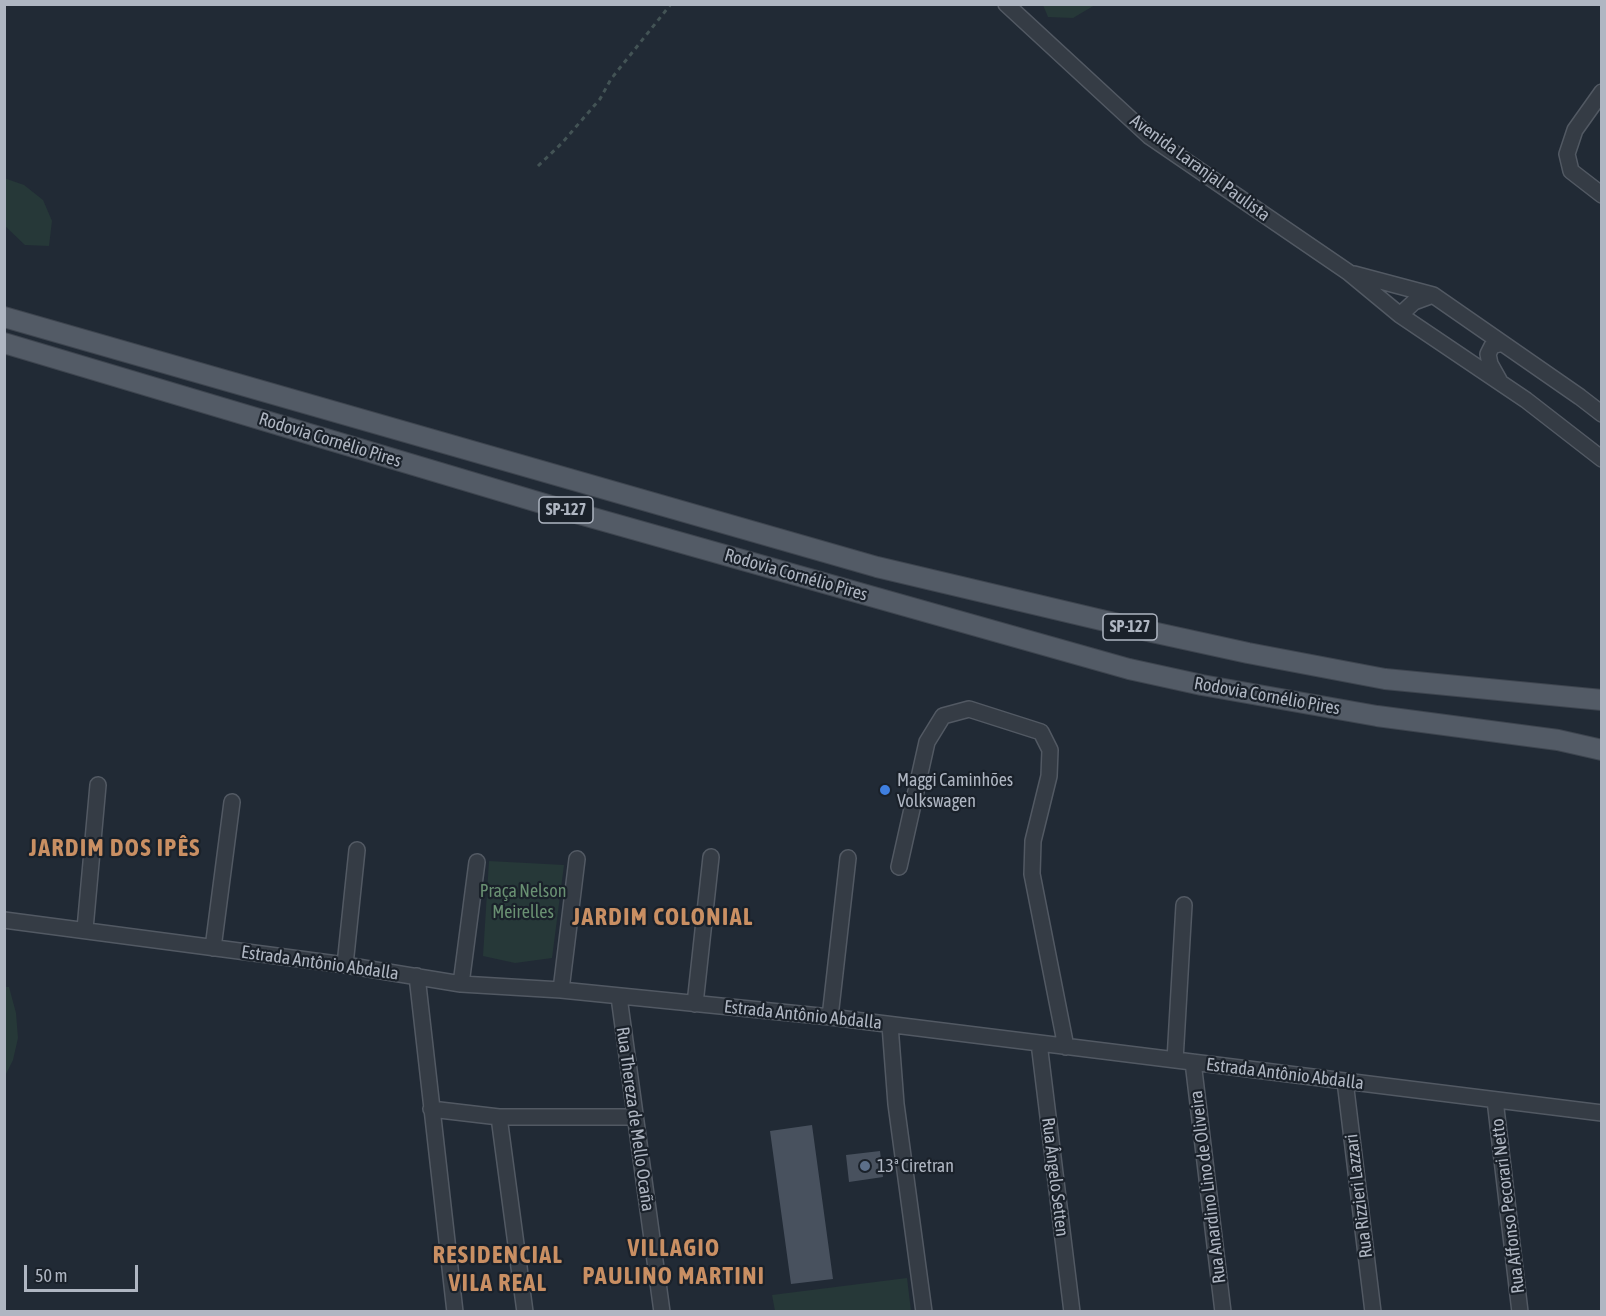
<!DOCTYPE html>
<meta charset="utf-8">
<style>
body{margin:0}
#map{position:relative;width:1606px;height:1316px;overflow:hidden;background:#212a35;font-family:"Asap Condensed",sans-serif}
canvas{display:block}
.frame{position:absolute;inset:0;border:6px solid #afb6c2;pointer-events:none}
.scale{position:absolute;left:24px;top:1265px;width:114px;height:27px;box-sizing:border-box;border:3px solid #afb6c2;border-top:0;padding-left:8px;font-size:18px;line-height:21px;white-space:nowrap;color:#afb6c2;-webkit-text-stroke:4px #1a212a;paint-order:stroke}
</style>
<div id="map">
<canvas width="1606" height="1316"></canvas>
<div class="frame"></div>
<div class="scale">50 m</div>
</div>
<script>
const g = document.querySelector('canvas').getContext('2d');
g.lineJoin = 'round';
function fillPath(path, color) { g.fillStyle = color; g.fill(path, 'evenodd'); }
const toPath = rows => new Path2D(rows.map(r => 'M' + r).join(''));
function trace(path, color, width, dash) { g.strokeStyle = color; g.lineWidth = width; g.lineCap = dash ? 'butt' : 'round'; g.setLineDash(dash || []); g.stroke(path); }
function label(font, color, halo, rows, align = 'center') {
  g.font = font + ' "Asap Condensed",sans-serif'; g.lineWidth = 4.5; g.setLineDash([]); g.textBaseline = 'middle'; g.strokeStyle = halo; g.fillStyle = color; for (const [text, x, y, turn = 0] of rows) {
    g.save(); g.translate(x, y); g.rotate((+turn || 0) * Math.PI / 180); g.textAlign = isNaN(turn) ? turn : align; if (halo) g.strokeText(text, 0, 0); g.fillText(text, 0, 0); g.restore();
  }
}
const green = toPath([
 [1043,5,1095,5,1073,18,1048,17],
 [4,178,24,185,43,200,52,221,49,246,25,245,5,226],
 [489,861,564,865,552,958,515,963,483,956],
 [5,987,9,987,16,1013,18,1038,13,1060,5,1076],
 [907,1278,911,1311,775,1311,772,1295]
]);
const building = toPath([
 [812,1125,833,1279,791,1284,770,1131],
 [880,1151,883,1177,849,1182,846,1155]
]);
const path = toPath([
 [538,166,562,143,600,99,611,79,671,4]
]);
const minor = toPath([
 [1006,4,1149,136,1348,272,1400,315,1526,400,1602,459],
 [1602,92,1575,130,1567,154,1571,171,1602,195],
 [1354,274,1433,295,1580,397,1602,414],
 [1400,315,1414,302,1433,295],
 [1499,380,1490,364,1488,354,1492,346,1502,343],
 [899,867,927,742,943,716,969,709,1041,732,1050,750,1049,776,1033,841,1032,874,1066,1047],
 [4,920,345,965,461,984,561,990,830,1017,1602,1113],
 [85,929,98,785],
 [213,948,232,802],
 [345,965,357,850],
 [417,976,455,1312],
 [461,984,477,862],
 [561,990,577,859],
 [619,997,662,1312],
 [695,1004,711,857],
 [830,1017,848,858],
 [890,1025,896,1104,924,1312],
 [1039,1043,1072,1312],
 [1175,1060,1184,905],
 [1193,1062,1223,1312],
 [1345,1081,1373,1312],
 [1495,1100,1520,1312],
 [431,1109,499,1117,635,1117],
 [499,1117,525,1312]
]);
const major = toPath([
 [4,317,877,567,1152,632,1248,653,1385,679,1602,700],
 [4,343,558,508,1129,669,1202,685,1377,716,1558,740,1602,750]
]);
const markers = [
 [885,790,6,"#3f7fe0"],
 [865,1166,6,"#5c6f8a"]
];
const shields = [
 [566,510,54],
 [1130,627,54]
];
const shieldNames = [
 ["SP-127",566,510],
 ["SP-127",1130,627]
];
const streetNames = [
 ["Avenida Laranjal Paulista",1200,168,36],
 ["Rodovia Cornélio Pires",330,440,17],
 ["Rodovia Cornélio Pires",796,575,16],
 ["Rodovia Cornélio Pires",1267,696,10],
 ["Estrada Antônio Abdalla",320,963,8],
 ["Estrada Antônio Abdalla",803,1015,6],
 ["Estrada Antônio Abdalla",1285,1074,7],
 ["Rua Thereza de Mello Ocaña",635,1119,82],
 ["Rua Ângelo Setten",1055,1177,83],
 ["Rua Anardino Lino de Oliveira",1208,1187,-97],
 ["Rua Rizzieri Lazzari",1359,1196,-97],
 ["Rua Affonso Pecorari Netto",1508,1206,-97]
];
const poiNames = [
 ["Maggi Caminhões",897,780],
 ["Volkswagen",897,801],
 ["13ª Ciretran",877,1166]
];
const parkNames = [
 ["Praça Nelson",523,891],
 ["Meirelles",523,912]
];
const districtNames = [
 ["JARDIM DOS IPÊS",115,848],
 ["JARDIM COLONIAL",663,917],
 ["VILLAGIO",674,1248],
 ["PAULINO MARTINI",674,1276],
 ["RESIDENCIAL",498,1255],
 ["VILA REAL",498,1283]
];
fillPath(green, '#263838');
fillPath(building, '#48515e');
trace(minor, '#525963', 18);
trace(major, '#3e454f', 22);
trace(path, '#435355', 3, [4.5, 4.5]);
trace(minor, '#353c45', 15);
trace(major, '#535b66', 20);
for (const [x, y, r, color] of markers) { const dot = new Path2D(); dot.arc(x, y, r, 0, 2 * Math.PI); g.fillStyle = color; g.fill(dot); trace(dot, '#1a212a', 2); }
for (const [x, y, w] of shields) { const box = new Path2D(); box.roundRect(x - w / 2, y - 13, w, 26, 4.5); g.fillStyle = '#1a212a'; g.fill(box); trace(box, '#afb6c2', 1.5); }
label('bold 16px', '#afb6c2', null, shieldNames);
label('18px', '#afb6c2', '#1a212a', streetNames);
label('18px', '#afb6c2', '#1a212a', poiNames, 'left');
label('18px', '#699072', '#1a212a', parkNames);
g.letterSpacing = '1.5px';
label('bold 24px', '#c98f63', '#1a212a', districtNames);
g.letterSpacing = '0px';
</script>
